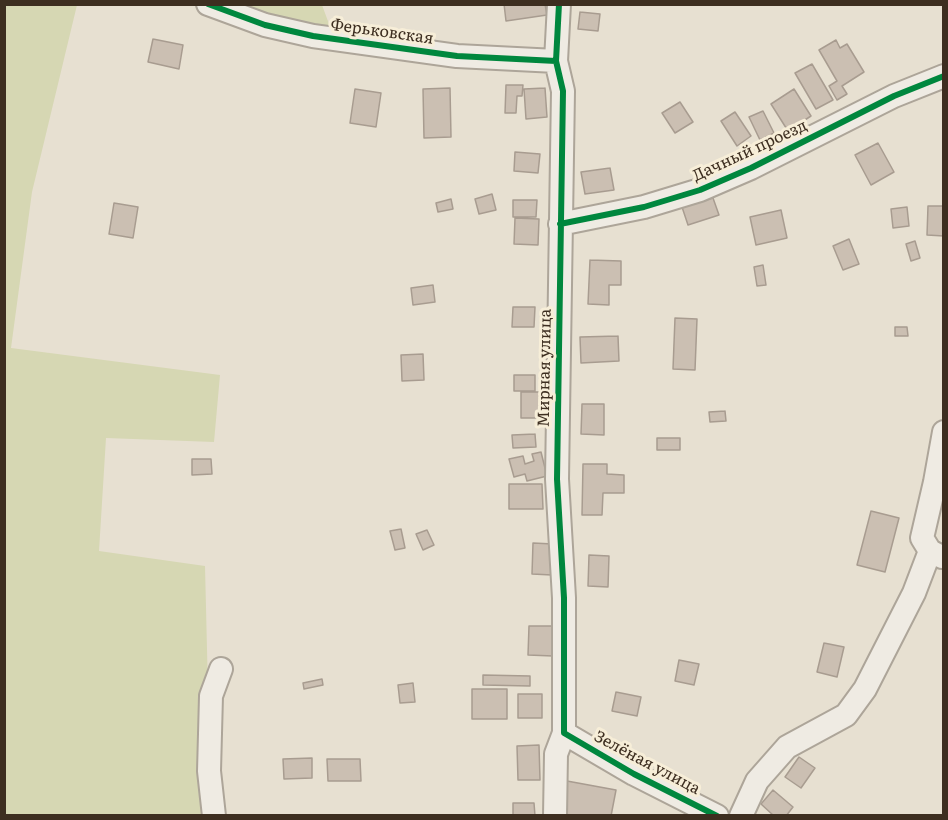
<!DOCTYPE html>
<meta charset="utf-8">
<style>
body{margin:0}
#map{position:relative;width:948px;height:820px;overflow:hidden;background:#e7e0d1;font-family:Literata,serif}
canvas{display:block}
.frame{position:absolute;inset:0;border:6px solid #3d2e20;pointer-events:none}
</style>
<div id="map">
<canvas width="948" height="820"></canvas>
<div class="frame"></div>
</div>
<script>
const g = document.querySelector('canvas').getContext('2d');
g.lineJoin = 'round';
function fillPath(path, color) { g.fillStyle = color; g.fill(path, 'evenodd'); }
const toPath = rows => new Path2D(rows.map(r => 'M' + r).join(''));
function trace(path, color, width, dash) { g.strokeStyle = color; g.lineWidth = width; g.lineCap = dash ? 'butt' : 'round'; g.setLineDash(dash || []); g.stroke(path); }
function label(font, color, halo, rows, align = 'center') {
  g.font = font + ' Literata,serif'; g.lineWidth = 6; g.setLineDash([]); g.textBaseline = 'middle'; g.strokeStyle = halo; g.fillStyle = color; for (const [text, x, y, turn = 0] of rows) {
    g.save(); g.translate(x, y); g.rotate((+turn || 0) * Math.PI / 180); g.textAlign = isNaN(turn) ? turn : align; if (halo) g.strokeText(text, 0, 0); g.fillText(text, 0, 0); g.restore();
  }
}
const green = toPath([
 [5,5,77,5,32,192,11,348,220,375,214,442,106,438,99,551,205,566,211,815,5,816],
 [223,5,322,5,332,32]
]);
const building = toPath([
 [504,4,545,4,547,15,506,21,504,4],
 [580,12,600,14,598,31,578,29,580,12],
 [153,39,183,45,179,69,148,62,153,39],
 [836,40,840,48,847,44,864,72,842,86,847,94,837,100,829,86,837,81,819,50,836,40],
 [812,64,833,100,816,109,795,73,812,64],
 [506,85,523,85,522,96,517,96,516,113,505,113,506,85],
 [450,88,451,137,424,138,423,89,450,88],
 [545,88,547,117,526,119,524,89,545,88],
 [355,89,381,93,376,127,350,123,355,89],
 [794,89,811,116,788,131,771,104,794,89],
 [680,102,693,122,675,133,662,113,680,102],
 [763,111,774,133,760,140,749,117,763,111],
 [735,112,751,136,737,146,721,121,735,112],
 [878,143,894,172,871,185,855,155,878,143],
 [515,152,540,154,538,173,514,171,515,152],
 [610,168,614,190,585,194,581,172,610,168],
 [492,194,496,210,479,214,475,199,492,194],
 [713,198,719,215,688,225,682,207,713,198],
 [451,199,453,209,438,212,436,203,451,199],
 [513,200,537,200,536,217,513,217,513,200],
 [114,203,138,207,133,238,109,234,114,203],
 [928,206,944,206,944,236,927,235,928,206],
 [907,207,909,226,893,228,891,209,907,207],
 [781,210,787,238,756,245,750,217,781,210],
 [515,218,539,219,538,245,514,244,515,218],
 [849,239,859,264,843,270,833,246,849,239],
 [915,241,920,258,911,261,906,244,915,241],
 [590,260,621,261,621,285,609,285,609,305,588,304,590,260],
 [763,265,766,285,757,286,754,267,763,265],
 [433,285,435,302,413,305,411,288,433,285],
 [513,307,535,307,534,327,512,327,513,307],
 [675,318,697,319,695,370,673,369,675,318],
 [895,327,907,327,908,336,895,336,895,327],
 [618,336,619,361,581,363,580,337,618,336],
 [423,354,424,380,402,381,401,355,423,354],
 [514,375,535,375,535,391,514,391,514,375],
 [521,392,539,392,539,418,521,418,521,392],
 [582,404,604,404,604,435,581,434,582,404],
 [725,411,726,421,710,422,709,412,725,411],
 [535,434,536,447,513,448,512,435,535,434],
 [657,438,680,438,680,450,657,450,657,438],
 [541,452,547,476,527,481,525,474,514,477,509,459,523,456,525,464,534,461,532,454,541,452],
 [192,459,211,459,212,474,192,475,192,459],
 [583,464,607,464,607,474,624,475,624,493,603,493,602,515,582,515,583,464],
 [509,484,542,484,543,509,509,509,509,484],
 [871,511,899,518,885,572,857,565,871,511],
 [401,529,405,548,395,550,390,531,401,529],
 [427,530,434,545,423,550,416,534,427,530],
 [533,543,553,544,552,575,532,574,533,543],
 [589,555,609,556,608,587,588,586,589,555],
 [529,626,553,626,553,656,528,655,529,626],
 [824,643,844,647,837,677,817,672,824,643],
 [679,660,699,664,694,685,675,681,679,660],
 [483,675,530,676,530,686,483,685,483,675],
 [322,679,323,685,304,689,303,683,322,679],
 [413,683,415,702,400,703,398,685,413,683],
 [472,689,507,689,507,719,472,719,472,689],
 [616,692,641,697,637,716,612,711,616,692],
 [518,694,542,694,542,718,518,718,518,694],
 [539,745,540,780,518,780,517,746,539,745],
 [799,757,815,768,801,788,785,777,799,757],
 [312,758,312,778,284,779,283,759,312,758],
 [327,759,360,759,361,781,328,781,327,759],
 [567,781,616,790,611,816,561,816,567,781],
 [773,790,793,807,786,816,774,816,761,804,773,790],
 [513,803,534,803,535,816,513,816,513,803]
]);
const minor = toPath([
 [208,4,265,25,313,36,457,56,556,61],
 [560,224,644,207,700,190,751,168,894,96,944,76],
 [942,557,930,551,922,538,935,482,944,432],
 [564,733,634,774,717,816],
 [214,816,209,771,211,696,221,669],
 [555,816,556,754,564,733,564,598,557,479,563,91,556,61,559,4],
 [741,816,757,781,787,747,846,715,865,689,914,593,930,551]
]);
const cycleway = toPath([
 [208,4,265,25,313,36,457,56,556,61],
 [559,4,556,61,563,91,557,479,564,598,564,733,634,774,717,816],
 [560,224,644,207,700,190,751,168,894,96,944,76]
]);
const streetNames = [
 ["Ферьковская",382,32,8],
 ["Дачный проезд",750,151,-25],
 ["Мирная улица",545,368,-89],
 ["Зелёная улица",647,763,28]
];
fillPath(green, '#d6d7b3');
fillPath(building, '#cbbfb2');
trace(building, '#a89c90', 1.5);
trace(minor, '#ada599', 26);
trace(minor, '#efebe3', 22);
trace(cycleway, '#00873e', 6);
label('16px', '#3d2e20', '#f7eed8', streetNames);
</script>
